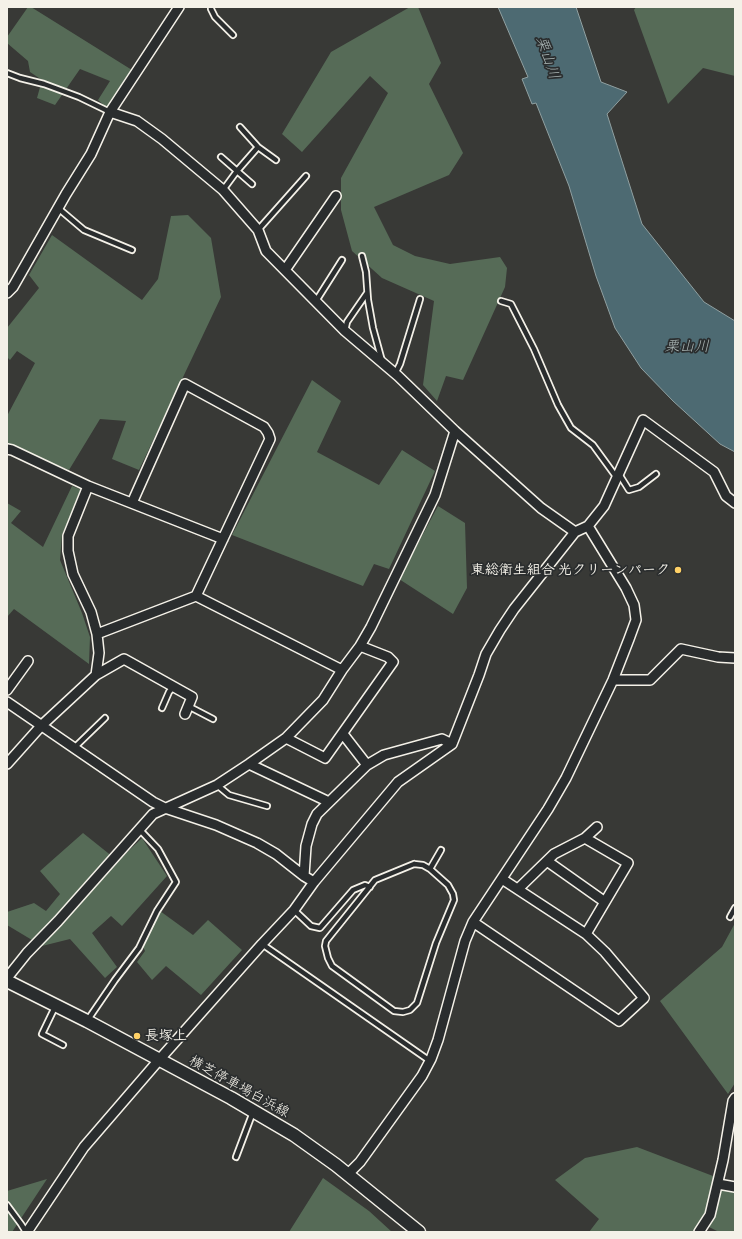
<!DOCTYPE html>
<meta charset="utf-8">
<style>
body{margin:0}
#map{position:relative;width:742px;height:1239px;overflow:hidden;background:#383936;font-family:Itim,sans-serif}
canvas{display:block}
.frame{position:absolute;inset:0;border:8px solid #f4f1e8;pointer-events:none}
</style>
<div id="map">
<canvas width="742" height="1239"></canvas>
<div class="frame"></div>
</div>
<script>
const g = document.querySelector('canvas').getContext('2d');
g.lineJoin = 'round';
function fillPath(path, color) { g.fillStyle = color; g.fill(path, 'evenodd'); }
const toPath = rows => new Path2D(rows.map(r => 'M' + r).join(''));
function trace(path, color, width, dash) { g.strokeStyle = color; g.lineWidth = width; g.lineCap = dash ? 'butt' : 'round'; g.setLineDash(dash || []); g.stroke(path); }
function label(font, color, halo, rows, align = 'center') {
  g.font = font + ' Itim,"Klee One",sans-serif'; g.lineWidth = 3.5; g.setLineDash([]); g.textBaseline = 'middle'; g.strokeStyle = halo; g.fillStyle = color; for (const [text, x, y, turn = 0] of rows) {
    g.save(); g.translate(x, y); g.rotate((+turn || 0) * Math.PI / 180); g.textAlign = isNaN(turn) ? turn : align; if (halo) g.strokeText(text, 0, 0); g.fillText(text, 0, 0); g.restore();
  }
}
const green = toPath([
 [28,7,31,7,132,70,107,108,98,100,110,81,80,69,55,105,37,98,42,80,30,72,28,61,7,43,7,37],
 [410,7,418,7,441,63,429,84,463,153,449,175,374,207,393,245,415,256,450,264,500,257,507,268,505,287,463,380,446,376,437,401,423,385,434,301,382,278,352,251,341,210,341,178,388,93,370,76,302,152,282,134,331,52],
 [636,7,735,7,735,76,703,68,668,104,634,10],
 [188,215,211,238,221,297,139,470,112,459,126,421,100,419,69,470,7,445,7,416,35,363,17,351,10,360,7,357,7,328,39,288,29,275,52,235,142,300,158,279,171,216],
 [312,380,341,401,317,452,379,485,402,450,435,471,389,569,374,564,363,586,232,535],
 [72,486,82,490,62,535,60,560,82,613,90,637,89,664,14,609,7,617,7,503,21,511,11,523,43,547],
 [438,506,465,523,467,588,453,614,399,579],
 [83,833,118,861,142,838,167,876,122,926,111,916,92,933,117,967,105,978,70,939,42,946,7,925,7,912,34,903,46,911,60,894,40,871],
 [160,911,193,935,208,920,242,950,201,995,166,966,152,980,137,962,145,951,139,938],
 [735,923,735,1083,728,1094,660,1001,722,947],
 [637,1147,713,1176,735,1192,735,1232,719,1232,705,1225,700,1232,589,1232,599,1219,555,1180,585,1158],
 [323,1178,369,1211,392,1232,289,1232],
 [47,1179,12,1232,7,1232,7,1191]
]);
const water = toPath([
 [498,7,576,7,601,82,627,92,607,114,642,224,704,302,735,321,735,452,720,444,673,401,641,368,615,328,596,276,569,186,536,103,532,104,522,79,528,77,498,7]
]);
const service = toPath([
 [211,7,211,9,215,17,233,35],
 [7,73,20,78,44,84,79,97,110,112],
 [240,127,258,147,276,160],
 [221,157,252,184],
 [223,190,237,171,258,147],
 [58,208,84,230,132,250],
 [258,230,306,176],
 [362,256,366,272,368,300,373,328,382,361],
 [316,301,342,260],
 [501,301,511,304,534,349,558,405,571,428,593,445,617,478],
 [345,331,347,322,367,293],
 [395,374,400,364,420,299],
 [619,474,629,490,639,487,656,474],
 [188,706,213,719],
 [162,708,169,692,173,687],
 [74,748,105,718],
 [217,785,229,795,267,806],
 [414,864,423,865,430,869,448,885,453,894,454,900,436,943,417,1003,410,1010,403,1012,394,1011,332,966,328,958,325,946,326,941,375,880,414,864],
 [430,869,441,850],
 [294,910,311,926,320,928,353,890,365,885,370,887],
 [730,917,735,908],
 [262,944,430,1061],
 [55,1007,42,1034,63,1045],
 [87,1021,115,980,139,948,157,911,176,882,158,849,140,830],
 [236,1157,253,1112],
 [7,1205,21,1224,26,1232]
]);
const minor = toPath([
 [110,112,137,121,162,139,223,190,258,230,266,251,345,331,398,376,455,431,541,508,575,532],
 [285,270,336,196],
 [7,293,13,287,66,194,91,154,110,112,179,7],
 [7,449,12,450,88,486,223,539],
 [88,486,68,536,68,551,73,574,91,612,97,634,99,653,96,675],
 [196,596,342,670],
 [97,634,196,596,270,439,268,433,264,427,185,384,132,503],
 [613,680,650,680,681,649,718,657,735,658],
 [7,690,28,661],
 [7,702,153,802,165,808,216,825,257,843,276,854,304,876,314,882],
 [343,734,367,765],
 [286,738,325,758,393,662,388,657,360,646],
 [7,764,41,726,96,675,124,659,192,697,185,714],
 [249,764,329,802],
 [585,838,628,863,586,934],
 [547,861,605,902],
 [304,876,306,846,312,824,317,814,367,765,384,755,442,739,452,744],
 [518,889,554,854,585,838,597,827],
 [473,922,619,1021,644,998,605,952,586,934,502,879],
 [7,978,27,953,58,921,153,814,217,785,249,764,286,738,323,700,342,670,360,646,371,627,435,495,455,431],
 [348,1174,360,1162,422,1076,431,1059,438,1040,465,941,473,922,548,809,566,778,613,680,629,639,636,620,634,605,626,588,588,526],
 [718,1184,735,1187],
 [27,1232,84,1147,159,1060,262,944,294,910,314,882,398,782,452,744,479,675,486,654,500,630,514,609,575,532,588,526,604,506,643,420,714,472,726,496,735,503],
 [699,1232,710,1215,723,1160,733,1101,735,1098]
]);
const secondary = toPath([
 [7,981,87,1021,231,1098,294,1135,336,1165,419,1232]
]);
const markers = [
 [678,570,4,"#ffd166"],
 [137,1036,4,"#ffd166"]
];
const poiNames = [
 ["東総衛生組合 光クリーンパーク",670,570],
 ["長塚上",145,1036,"left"]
];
const streetNames = [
 ["横芝停車場白浜線",239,1087,29]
];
const waterNames = [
 ["栗山川",547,58,71],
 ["栗山川",687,347]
];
fillPath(green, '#566b57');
fillPath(water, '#4d6a72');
trace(water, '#90a0a1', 1);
trace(service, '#f4f1e8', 8);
trace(minor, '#f4f1e8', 12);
trace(secondary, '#f4f1e8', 15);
trace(service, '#2a2d2e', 4.5);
trace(minor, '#2a2d2e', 9);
trace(secondary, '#2a2d2e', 12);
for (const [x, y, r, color] of markers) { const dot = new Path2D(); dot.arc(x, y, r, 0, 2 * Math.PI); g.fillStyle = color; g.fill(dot); trace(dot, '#2a2d2e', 1.5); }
label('bold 14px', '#f4f1e8', '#2a2d2e', poiNames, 'right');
label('14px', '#f4f1e8', '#2a2d2e', streetNames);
label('italic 15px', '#a9b4b3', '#2a2d2e', waterNames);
</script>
